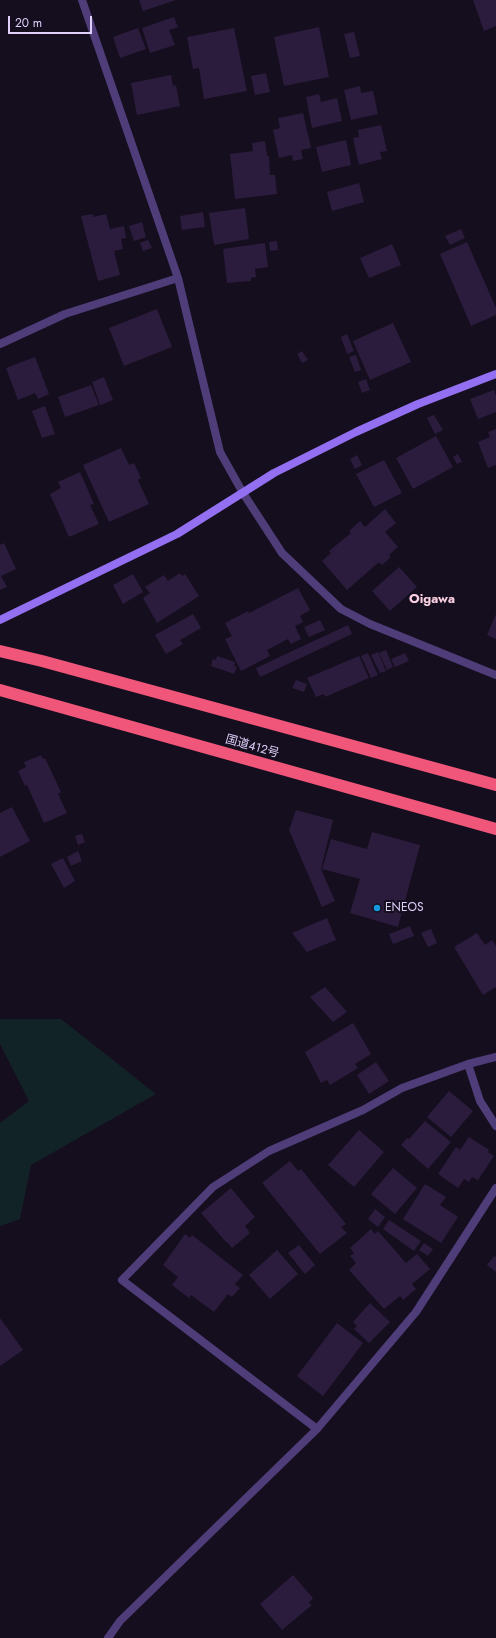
<!DOCTYPE html>
<meta charset="utf-8">
<style>
body{margin:0}
#map{position:relative;width:496px;height:1638px;overflow:hidden;background:#150e1e;font-family:Jost,sans-serif}
canvas{display:block}
.scale{position:absolute;left:8px;top:16px;width:84px;height:18px;box-sizing:border-box;border:2px solid #dfd0fa;border-top:0;padding-left:5px;font-size:12px;line-height:14px;white-space:nowrap;color:#dfd0fa;-webkit-text-stroke:3px #150e1e;paint-order:stroke}
</style>
<div id="map">
<canvas width="496" height="1638"></canvas>
<div class="scale">20 m</div>
</div>
<script>
const g = document.querySelector('canvas').getContext('2d');
g.lineJoin = 'round';
function fillPath(path, color) { g.fillStyle = color; g.fill(path, 'evenodd'); }
const toPath = rows => new Path2D(rows.map(r => 'M' + r).join(''));
function trace(path, color, width, dash) { g.strokeStyle = color; g.lineWidth = width; g.lineCap = dash ? 'butt' : 'round'; g.setLineDash(dash || []); g.stroke(path); }
function label(font, color, halo, rows, align = 'center') {
  g.font = font + ' Jost,"Noto Sans JP",sans-serif'; g.lineWidth = 4; g.setLineDash([]); g.textBaseline = 'middle'; g.strokeStyle = halo; g.fillStyle = color; for (const [text, x, y, turn = 0] of rows) {
    g.save(); g.translate(x, y); g.rotate((+turn || 0) * Math.PI / 180); g.textAlign = isNaN(turn) ? turn : align; if (halo) g.strokeText(text, 0, 0); g.fillText(text, 0, 0); g.restore();
  }
}
const green = toPath([
 [0,1019,61,1019,156,1094,31,1165,20,1219,0,1226,0,1123,29,1101,0,1044]
]);
const building = toPath([
 [139,0,176,0,143,11],
 [473,0,496,0,496,26,484,31],
 [174,17,178,27,169,30,175,45,150,53,142,28],
 [319,27,329,77,284,86,274,37],
 [138,28,146,49,120,58,113,37],
 [234,28,247,91,204,99,199,68,193,69,187,37],
 [354,32,360,56,350,58,344,34],
 [266,73,270,92,255,95,251,76],
 [171,75,173,86,176,85,180,106,137,115,131,83],
 [360,86,361,93,373,91,378,114,351,120,344,90],
 [319,94,321,102,337,98,342,121,312,128,306,97],
 [303,113,311,148,301,150,303,159,293,161,292,155,279,158,273,130,280,128,278,118],
 [381,125,387,151,380,152,382,159,359,165,353,138,359,137,358,130],
 [346,140,351,165,322,172,316,147],
 [265,141,267,156,269,156,270,175,275,175,277,194,235,199,230,154,253,151,252,143],
 [359,183,364,202,332,211,327,192],
 [245,208,249,239,214,245,209,213],
 [203,212,205,227,182,230,180,216],
 [93,214,93,217,106,214,110,229,124,226,126,238,121,239,123,249,114,251,120,275,98,281,81,216],
 [142,222,146,237,134,241,129,226],
 [461,229,465,238,450,245,445,236],
 [148,240,152,248,143,251,140,243],
 [277,241,278,250,270,251,269,242],
 [467,242,496,308,496,315,471,326,440,254],
 [265,243,268,267,255,269,256,277,251,278,251,281,227,283,223,249],
 [392,244,401,265,369,278,360,258],
 [157,309,172,347,124,366,109,328],
 [393,323,411,362,370,380,353,341],
 [347,334,354,351,347,354,341,337],
 [302,351,308,360,302,363,297,354],
 [356,355,361,370,355,372,349,357],
 [35,357,49,394,38,399,35,393,18,400,6,368],
 [104,377,113,400,100,405,92,382],
 [366,379,370,390,362,393,358,382],
 [91,385,99,405,65,417,58,397],
 [494,390,496,396,496,412,478,419,470,399],
 [45,406,55,434,42,438,32,411],
 [434,415,443,430,435,434,427,418],
 [496,429,496,465,488,468,478,442,490,437,488,432],
 [436,436,453,467,413,489,396,458],
 [121,448,129,465,134,463,141,478,138,480,149,504,109,522,83,465],
 [458,454,462,462,457,464,453,457],
 [357,455,362,465,355,469,350,459],
 [384,460,402,493,374,507,356,474],
 [80,472,94,504,90,505,99,524,69,537,50,494,61,488,58,482],
 [385,509,396,523,385,532,398,547,389,555,391,557,382,565,379,562,347,590,322,561,331,553,329,551,351,533,349,531,360,521,365,527],
 [4,543,16,569,1,576,7,587,0,590,0,545],
 [399,567,417,587,390,611,372,591],
 [180,573,182,576,185,574,199,596,157,623,143,598,150,593,145,587,164,575,168,581],
 [133,574,143,592,123,604,113,585],
 [298,588,310,610,300,616,303,622,295,626,301,639,291,644,288,639,267,650,270,656,241,671,225,639,232,636,225,623,248,611,249,613],
 [193,614,201,628,180,640,183,644,166,654,155,635],
 [496,614,496,639,487,635],
 [320,620,325,630,309,637,304,627],
 [348,625,352,634,260,677,256,668],
 [386,650,393,667,387,670,379,653],
 [378,652,386,671,380,673,371,655],
 [368,653,378,675,371,678,361,656],
 [405,653,409,661,395,667,391,659],
 [217,656,235,662,234,666,237,667,234,674,211,666,213,659,216,660],
 [359,656,369,678,325,697,324,694,316,697,307,678],
 [296,680,307,684,304,692,292,688],
 [41,755,43,759,45,758,61,792,58,794,67,813,44,823,27,785,25,786,18,771,26,767,24,762],
 [12,807,30,841,0,857,0,813],
 [296,810,333,820,321,869,335,901,322,907,289,830],
 [372,832,420,845,398,927,350,913,360,879,322,869,331,839,367,849],
 [82,834,85,842,78,845,75,836],
 [78,851,82,861,71,866,67,857],
 [63,858,75,881,64,888,51,864],
 [327,918,336,940,307,952,292,933],
 [410,926,414,936,393,944,389,934],
 [431,929,437,943,428,947,421,933],
 [477,933,485,945,492,940,496,946,496,987,483,995,454,947],
 [325,987,347,1012,333,1022,310,997],
 [353,1023,371,1054,355,1064,358,1068,330,1085,327,1080,321,1083,305,1052],
 [376,1062,389,1081,369,1094,357,1075],
 [449,1091,473,1111,451,1137,427,1117],
 [425,1121,451,1142,428,1169,401,1145,407,1138,409,1139],
 [359,1130,384,1152,354,1187,328,1165],
 [469,1137,489,1150,488,1152,494,1156,478,1180,472,1177,469,1182,464,1179,458,1188,438,1174,456,1147,460,1150],
 [290,1161,298,1171,301,1169,346,1224,341,1227,347,1233,320,1254,262,1183],
 [393,1168,417,1188,395,1214,371,1194],
 [425,1184,446,1197,440,1205,458,1217,441,1243,403,1219],
 [231,1188,255,1217,245,1226,250,1233,232,1248,227,1242,226,1242,201,1213],
 [375,1209,385,1217,378,1227,368,1219],
 [389,1220,421,1241,414,1251,383,1229],
 [371,1229,375,1234,378,1231,406,1263,417,1254,430,1269,412,1284,416,1289,403,1300,400,1296,384,1309,349,1270,356,1263,350,1256,354,1253,350,1248],
 [185,1234,190,1238,192,1235,243,1275,235,1284,240,1288,232,1297,228,1294,214,1312,191,1295,189,1298,172,1285,178,1277,163,1265],
 [424,1243,433,1249,428,1256,419,1250],
 [299,1245,315,1265,305,1274,288,1253],
 [277,1250,298,1274,270,1299,249,1275],
 [494,1256,496,1257,496,1272,487,1265],
 [370,1303,390,1322,369,1343,354,1329,357,1326,353,1322],
 [0,1318,23,1350,0,1366],
 [337,1323,363,1343,323,1396,297,1376],
 [293,1575,313,1598,309,1603,312,1605,282,1630,260,1604]
]);
const street = toPath([
 [82,0,178,278,220,452,243,493,282,553,341,609,370,624,496,675],
 [0,344,65,314,178,278],
 [468,1064,480,1101,496,1126],
 [317,1429,122,1280,213,1187,269,1151,363,1110,402,1088,468,1064,496,1057],
 [108,1638,120,1621,317,1429,416,1312,496,1188]
]);
const secondary = toPath([
 [0,620,177,534,274,473,356,432,418,404,496,374]
]);
const highway = toPath([
 [0,651,42,661,496,785],
 [0,690,496,829]
]);
const markers = [
 [377,908,4,"#159ae1"]
];
const streetNames = [
 ["国道412号",252,747,16]
];
const poiNames = [
 ["ENEOS",385,908]
];
const neighbourhoodNames = [
 ["Oigawa",432,600]
];
fillPath(green, '#122327');
fillPath(building, '#2b1c3d');
trace(street, '#4e3d79', 8);
trace(secondary, '#9370f1', 8);
trace(highway, '#ef5679', 12);
for (const [x, y, r, color] of markers) { const dot = new Path2D(); dot.arc(x, y, r, 0, 2 * Math.PI); g.fillStyle = color; g.fill(dot); trace(dot, '#150e1e', 1.5); }
label('12px', '#dfd0fa', '#150e1e', streetNames);
label('12px', '#dfd0fa', '#150e1e', poiNames, 'left');
label('bold 13px', '#fbd1e1', '#150e1e', neighbourhoodNames);
</script>
